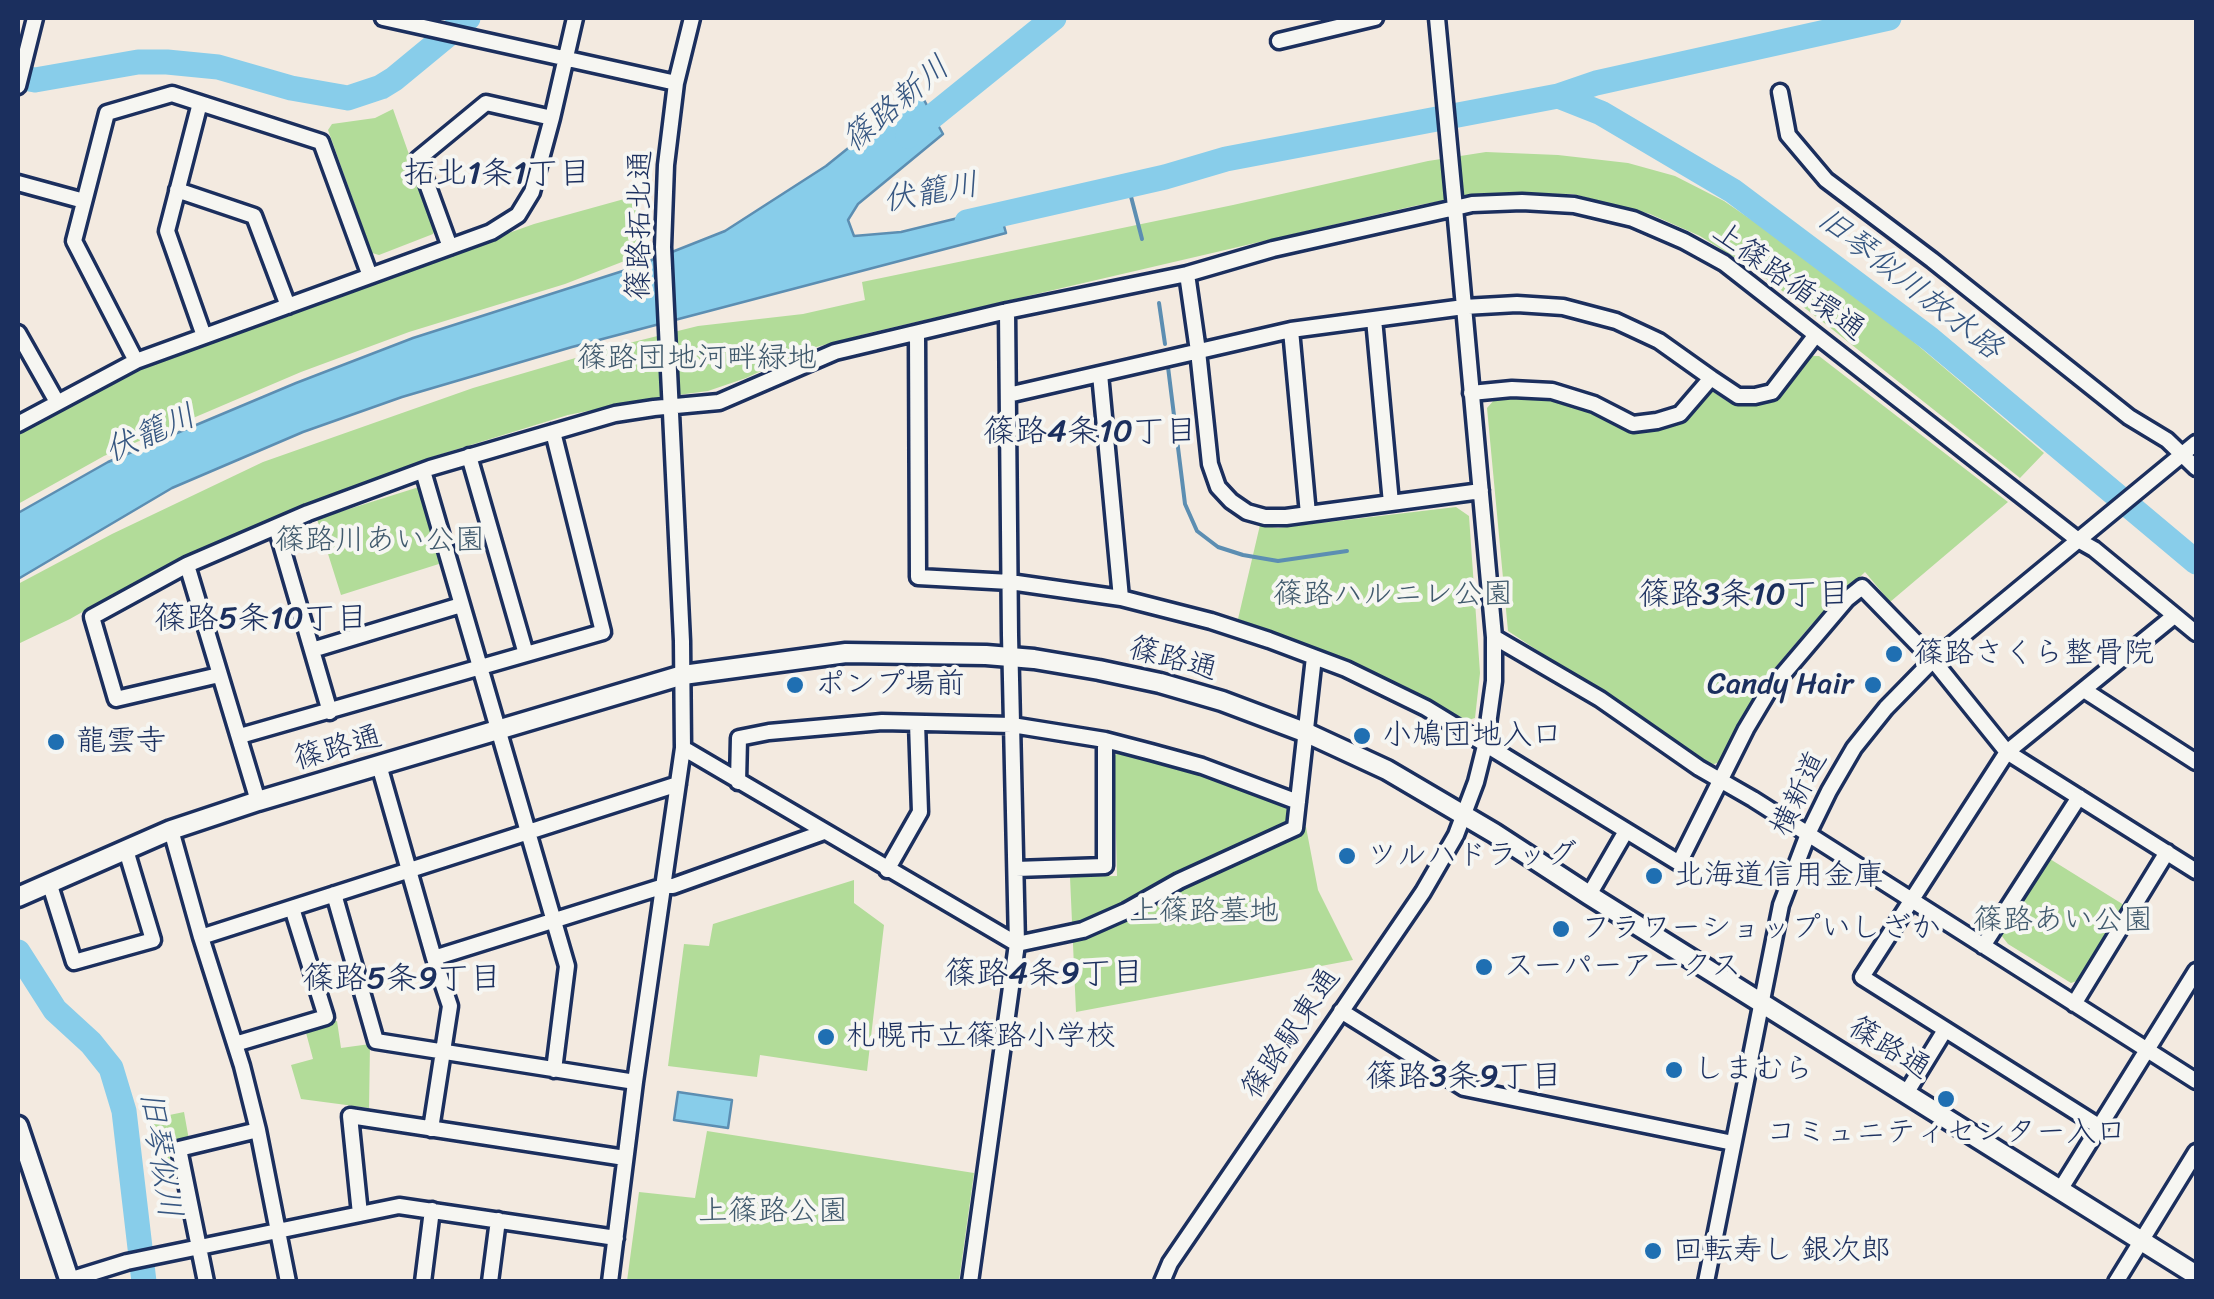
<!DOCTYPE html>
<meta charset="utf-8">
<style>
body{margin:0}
#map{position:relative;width:2214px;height:1299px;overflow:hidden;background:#f3eae0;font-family:Sriracha,sans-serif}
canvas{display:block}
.frame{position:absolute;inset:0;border:20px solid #1b2f5e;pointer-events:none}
</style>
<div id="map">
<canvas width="2214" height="1299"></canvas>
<div class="frame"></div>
</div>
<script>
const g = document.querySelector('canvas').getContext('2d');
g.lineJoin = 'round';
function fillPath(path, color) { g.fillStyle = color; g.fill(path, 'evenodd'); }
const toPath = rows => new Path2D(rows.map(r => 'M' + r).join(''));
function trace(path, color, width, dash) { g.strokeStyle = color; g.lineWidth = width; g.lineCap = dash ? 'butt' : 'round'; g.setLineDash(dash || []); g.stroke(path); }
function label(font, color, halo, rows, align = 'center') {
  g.font = font + ' Sriracha,"Klee One",sans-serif'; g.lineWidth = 8; g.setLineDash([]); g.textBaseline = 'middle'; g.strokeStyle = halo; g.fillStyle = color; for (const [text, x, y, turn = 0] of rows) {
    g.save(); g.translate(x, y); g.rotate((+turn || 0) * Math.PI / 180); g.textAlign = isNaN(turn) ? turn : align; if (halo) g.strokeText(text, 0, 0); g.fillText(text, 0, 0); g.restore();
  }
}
const green = toPath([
 [393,109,435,228,433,234,379,255,372,253,328,130,332,124,375,118],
 [1486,152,1558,155,1628,163,1675,176,1724,201,1794,249,1887,319,2044,453,2020,478,1823,322,1756,271,1700,236,1650,214,1573,194,1483,193,1414,206,869,333,809,349,746,378,708,391,648,399,568,415,435,456,279,517,207,549,121,590,70,619,18,644,18,584,112,534,263,462,473,388,613,347,698,326,803,314,865,300,862,282,1233,205,1428,161],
 [635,196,640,255,565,284,409,332,301,372,104,456,18,504,18,432,141,368,326,298,534,224],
 [1811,356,1819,356,2008,502,1890,602,1865,572,1811,625,1775,668,1756,694,1720,762,1711,765,1508,631,1487,408,1495,399,1544,399,1574,405,1631,432,1662,429,1690,417,1712,391,1730,403,1763,404,1782,394],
 [419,487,442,563,341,595,317,519],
 [1456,507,1469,516,1480,673,1475,718,1465,721,1347,660,1238,619,1260,525,1278,528],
 [1118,752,1184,769,1285,804,1290,809,1287,824,1306,827,1318,890,1353,960,1076,1012,1070,877,1117,876,1114,757],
 [2050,859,2124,905,2077,981,2071,983,2008,944,2001,935],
 [854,880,854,903,884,925,867,1071,760,1055,757,1077,668,1066,684,944,709,946,713,924],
 [337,1021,341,1048,370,1044,369,1108,301,1099,291,1065,313,1059,305,1029],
 [184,1112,189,1140,172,1144,174,1161,157,1165,150,1119],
 [707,1131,974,1173,959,1281,627,1281,639,1192,695,1198]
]);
const water = toPath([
 [919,91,943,134,858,204,848,220,854,236,901,232,999,208,1006,233,572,347,402,397,303,432,172,488,18,579,18,513,108,462,296,383,413,338,629,269,725,231,826,166,919,91],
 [678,1092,732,1100,728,1128,674,1120,678,1092]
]);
const stream = toPath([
 [1128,185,1142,239],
 [1159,303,1165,344],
 [1168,367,1185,504,1197,531,1218,547,1243,555,1278,561,1347,551]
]);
const river = toPath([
 [18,77,35,80,138,62,167,62,218,67,291,88,348,98,381,87,394,79,468,18],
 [1558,96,1601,113,1733,191,1930,339,2196,562],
 [908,136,1054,18],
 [967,222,1165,177,1226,159,1558,96,1596,83,1889,18],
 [18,952,55,1010,91,1043,111,1068,124,1111,144,1282]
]);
const minor = toPath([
 [383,18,676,83],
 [1279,41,1375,18],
 [18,86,35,18],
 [1780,92,1788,135,1826,180,1932,260,2129,417,2167,440,2196,468],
 [200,103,167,231,204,336],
 [18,183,84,201],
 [177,190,254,216,288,306],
 [450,247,418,159,486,103,552,118],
 [1187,274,1198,351,1210,464,1218,487,1231,501,1247,512,1265,517,1286,517,1481,491],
 [1374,319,1391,503],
 [1291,330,1308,514],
 [18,333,57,402],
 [917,333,918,577,1010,582,1121,598,1211,621,1269,640,1346,669,1426,708,1679,863,1746,729,1768,692,1847,599,1862,587,1933,660,2007,752,2196,871],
 [136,361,74,241,107,113,172,94,321,142,370,276],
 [1100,374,1121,598],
 [1471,393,1512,389,1552,391,1594,404,1633,424,1657,421,1680,414,1711,378,1738,396,1755,396,1772,392,1815,336],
 [1008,395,1291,330,1464,307,1517,304,1563,307,1616,321,1659,341,1711,378],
 [18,424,136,361,491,232,518,215,532,192,552,118,575,18],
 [469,456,526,654],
 [423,471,567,966,554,1070],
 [276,527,330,712],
 [187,565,92,617,116,699,219,675],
 [1494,637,1600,699,1699,768,1753,799,2196,1081],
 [312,650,461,605],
 [2084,690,2196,762],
 [240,736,603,632,553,432],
 [683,748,1017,944,1083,930,1126,911,1179,881,1295,828,1314,657],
 [379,765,434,958,664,886,673,886,824,832],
 [738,782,739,738,769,732,882,722,1012,725,1105,740,1151,752,1202,766,1298,802],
 [258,801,187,565,308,513,430,468,615,414,654,408,719,402,835,352,1007,311,1187,274,1273,249,1455,208,1437,18],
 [171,830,201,937,242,1066,258,1130,288,1282],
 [1016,869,1105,866,1105,740],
 [887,870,920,812,917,723],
 [49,882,74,962,153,940,126,850],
 [334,894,376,1041,635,1082],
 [1589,895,1626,831],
 [201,937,678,784],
 [1983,946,2079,797],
 [2074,1004,2167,852],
 [1341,1011,1464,1088,1733,1143],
 [235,1044,326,1017,292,908],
 [1907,1092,1945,1030],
 [2100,1127,1862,977,2007,752,2174,616],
 [431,1129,450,1006,434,958],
 [2060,1190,2196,971],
 [360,1214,350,1116,625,1158],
 [69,1280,127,1262,399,1206,616,1238],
 [206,1282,179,1149,258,1130],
 [423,1282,432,1210],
 [490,1282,498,1220],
 [610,1282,635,1082,683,748,682,641,663,247,666,165,676,83,692,18],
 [970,1282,1017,944,1010,635,1007,311],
 [1162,1282,1170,1263,1423,892,1456,835,1476,782,1485,746,1494,681,1494,637,1455,208,1472,204,1522,202,1574,205,1633,219,1684,241,1724,263,2078,540,2094,549,2196,633],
 [1706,1282,1781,905,1808,834,1829,791,1854,748,1886,708,1933,660,2196,443],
 [2116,1282,2196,1152]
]);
const major = toPath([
 [18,897,171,830,258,801,683,675,846,653,986,655,1034,659,1099,670,1160,683,1222,701,1307,733,1387,770,1494,833,1589,895,2196,1275],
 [18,1126,70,1282]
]);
const markers = [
 [1894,654,10,"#1f6fb2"],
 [795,685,10,"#1f6fb2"],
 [1873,685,10,"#1f6fb2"],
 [1362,736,10,"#1f6fb2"],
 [56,742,10,"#1f6fb2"],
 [1347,856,10,"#1f6fb2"],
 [1654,876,10,"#1f6fb2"],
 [1561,929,10,"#1f6fb2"],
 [1484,967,10,"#1f6fb2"],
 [826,1037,10,"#1f6fb2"],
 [1674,1070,10,"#1f6fb2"],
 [1946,1099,10,"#1f6fb2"],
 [1653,1251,10,"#1f6fb2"]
];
const streetNames = [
 ["篠路拓北通",641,225,-89],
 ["上篠路循環通",1788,282,36],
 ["篠路通",1173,660,15],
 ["篠路通",338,749,-16],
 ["横新道",1800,794,-64],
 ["篠路駅東通",1292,1034,-56],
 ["篠路通",1889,1049,32]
];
const parkNames = [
 ["篠路団地河畔緑地",697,359],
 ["篠路川あい公園",380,541],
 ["篠路ハルニレ公園",1393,595],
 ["上篠路墓地",1204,912],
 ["篠路あい公園",2063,921],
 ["上篠路公園",773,1212]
];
const poiNames = [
 ["篠路さくら整骨院",1914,654],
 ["ポンプ場前",815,685],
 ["Candy Hair",1853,685,"right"],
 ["小鳩団地入口",1382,736],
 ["龍雲寺",76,742],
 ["ツルハドラッグ",1367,856],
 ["北海道信用金庫",1674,876],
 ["フラワーショップいしざか",1581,929],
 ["スーパーアークス",1504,967],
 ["札幌市立篠路小学校",846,1037],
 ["しまむら",1694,1070],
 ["コミュニティセンター入口",1946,1133,"center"],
 ["回転寿し 銀次郎",1673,1251]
];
const waterNames = [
 ["篠路新川",897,105,-40],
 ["伏籠川",931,194,-10],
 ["旧琴似川放水路",1909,285,38],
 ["伏籠川",151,435,-24],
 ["旧琴似川",159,1155,81]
];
const neighbourhoodNames = [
 ["拓北1条1丁目",497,175],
 ["篠路4条10丁目",1090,433],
 ["篠路3条10丁目",1744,596],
 ["篠路5条10丁目",261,620],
 ["篠路4条9丁目",1044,975],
 ["篠路5条9丁目",402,980],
 ["篠路3条9丁目",1464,1078]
];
fillPath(green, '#b2dc99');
fillPath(water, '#88cdea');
trace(water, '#5c8eb2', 2.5);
trace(stream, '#5c8eb2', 4);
trace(river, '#88cdea', 25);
trace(minor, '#1b2f5e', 21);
trace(major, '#1b2f5e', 25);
trace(minor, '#f6f6f2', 14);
trace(major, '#f6f6f2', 18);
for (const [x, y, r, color] of markers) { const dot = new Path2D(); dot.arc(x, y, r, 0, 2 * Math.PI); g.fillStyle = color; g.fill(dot); trace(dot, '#f6f6f2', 4); }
label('30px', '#1b2f5e', '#f6f6f2', streetNames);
label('30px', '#415a6d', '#f6f6f2', parkNames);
label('30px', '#1b2f5e', '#f6f6f2', poiNames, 'left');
label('italic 32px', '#365681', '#f6f6f2', waterNames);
label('32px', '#1b2f5e', '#f6f6f2', neighbourhoodNames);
</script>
